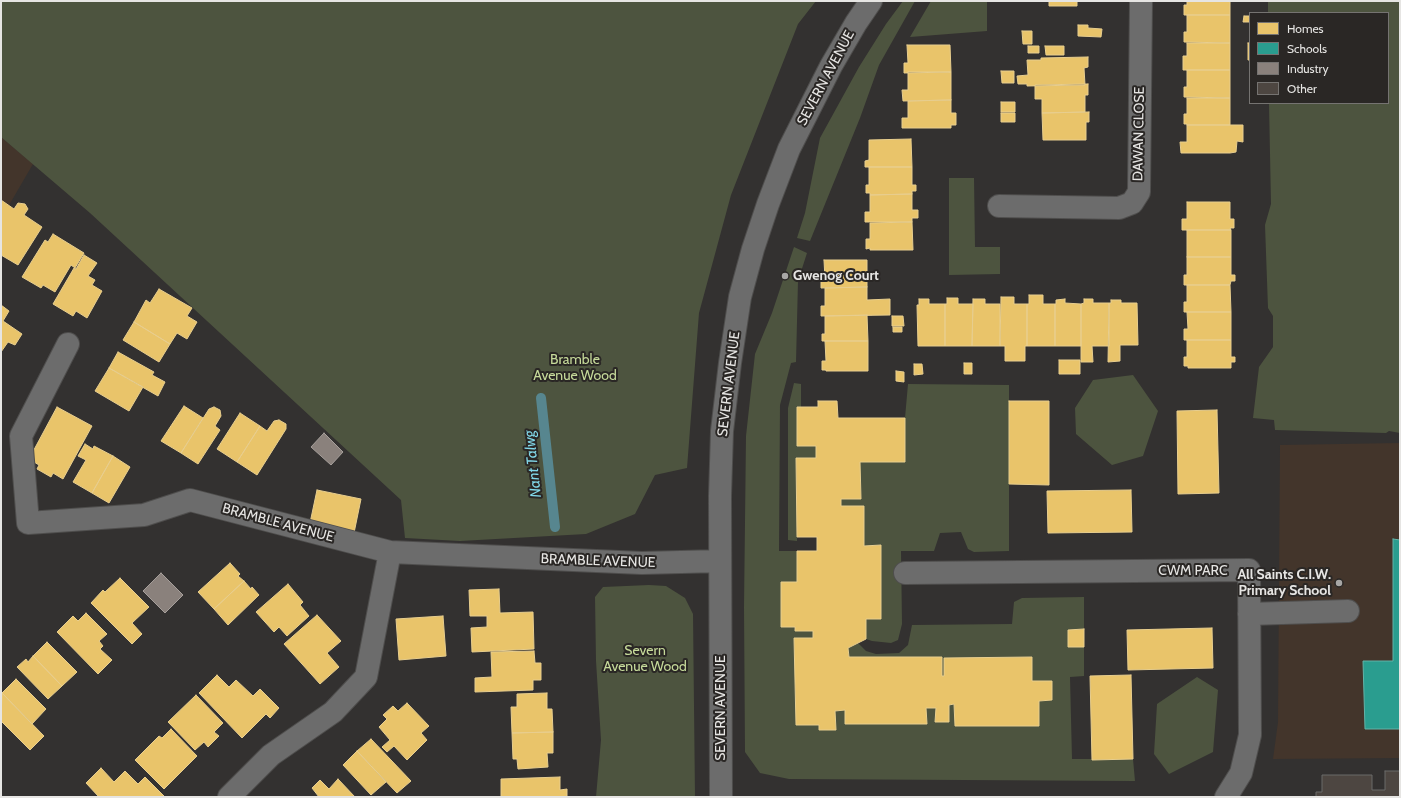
<!DOCTYPE html>
<style>
body{margin:0}
#map{position:relative;width:1401px;height:798px;overflow:hidden;background:#333130;font-family:Cabin,sans-serif}
canvas{display:block}
.frame{position:absolute;inset:0;border:2px solid #e6e5e3;pointer-events:none}
.legend{position:absolute;left:1249px;top:12px;width:140px;height:92px;box-sizing:border-box;background:#2a2725;border:1px solid #757371;margin:0;padding:5px 7px;list-style:none;font-size:12px;color:#e6e5e3}
.legend li{display:flex;align-items:center;gap:8px;height:20px}
.legend b{width:20px;border:1px solid #757371}
</style>
<div id="map">
<canvas width="1401" height="798"></canvas>
<div class="frame"></div>
<ul class="legend">
<li><b style="height:11px;background:#e9c46a"></b>Homes</li>
<li><b style="height:11px;background:#2a9d8f"></b>Schools</li>
<li><b style="height:11px;background:#8a817c"></b>Industry</li>
<li><b style="height:11px;background:#4d4641"></b>Other</li>
</ul>
</div>
<script>
const g = document.querySelector('canvas').getContext('2d');
g.lineJoin = 'round';
function fillPath(path, color) { g.fillStyle = color; g.fill(path, 'evenodd'); }
const toPath = rows => new Path2D(rows.map(r => 'M' + r).join(''));
function trace(path, color, width, dash) { g.strokeStyle = color; g.lineWidth = width; g.lineCap = dash ? 'butt' : 'round'; g.setLineDash(dash || []); g.stroke(path); }
function label(font, color, halo, rows, align = 'center') {
  g.font = font + ' Cabin,sans-serif'; g.lineWidth = 4; g.setLineDash([]); g.textBaseline = 'middle'; g.strokeStyle = halo; g.fillStyle = color; for (const [text, x, y, turn = 0] of rows) {
    g.save(); g.translate(x, y); g.rotate((+turn || 0) * Math.PI / 180); g.textAlign = isNaN(turn) ? turn : align; if (halo) g.strokeText(text, 0, 0); g.fillText(text, 0, 0); g.restore();
  }
}
const education = toPath([
 [1,137,33,164,1,219],
 [1400,443,1400,758,1273,759,1278,722,1280,445]
]);
const green = toPath([
 [1,1,816,1,798,24,731,195,699,313,687,468,655,475,635,514,586,534,460,541,405,538,401,500,90,213,1,137],
 [903,1,915,1,879,65,860,118,810,241,797,238,805,213,820,138,859,67,886,24],
 [931,1,987,1,987,31,910,37],
 [1268,1,1400,1,1400,433,1389,431,1386,433,1275,430,1274,420,1253,418,1259,367,1273,347,1273,316,1268,308,1265,225,1271,204,1269,103,1388,103,1388,13,1268,13],
 [949,178,974,178,975,247,1000,247,1000,274,949,275],
 [794,247,807,253,798,281,796,362,791,363,780,405,779,551,797,551,797,582,781,582,795,631,813,631,813,638,794,638,796,725,819,725,819,730,835,730,835,711,845,710,845,724,926,724,926,708,936,708,936,722,949,722,949,705,954,704,955,726,1039,726,1039,701,1052,700,1052,681,1032,681,944,658,944,676,942,676,941,657,849,657,848,648,858,643,866,651,876,654,899,653,908,645,912,625,1012,624,1014,602,1022,598,1084,597,1084,629,1068,630,1068,647,1084,647,1084,676,1070,677,1072,759,1133,759,1135,781,789,779,760,773,745,752,744,607,746,436,755,354,772,313],
 [1133,375,1158,411,1143,456,1112,465,1076,434,1075,408,1093,380],
 [794,383,801,384,801,407,797,407,797,446,816,446,816,458,796,458,797,541,788,540,788,408],
 [908,384,1009,385,1009,551,974,552,968,549,961,532,940,533,934,551,901,551,902,624,898,640,891,643,872,641,866,639,866,619,881,619,881,546,864,546,864,506,841,506,841,499,861,499,860,462,905,462,905,418],
 [649,585,666,586,685,598,693,614,695,797,596,797,601,740,596,661,595,597,603,587],
 [1197,677,1218,690,1213,752,1169,774,1154,754,1157,704]
]);
const homes = toPath([
 [1049,1,1077,1,1077,6,1049,6,1049,1],
 [1187,1,1230,1,1230,15,1184,15,1184,5,1187,5,1187,1],
 [1187,15,1230,15,1230,43,1184,42,1184,32,1187,32,1187,15],
 [1244,16,1250,16,1250,22,1243,22,1244,16],
 [1078,25,1088,25,1088,28,1102,29,1101,37,1078,36,1078,25],
 [1022,31,1032,31,1032,44,1023,44,1022,31],
 [1187,43,1230,43,1230,70,1183,70,1183,56,1187,56,1187,43],
 [1248,43,1250,43,1250,60,1248,60,1248,43],
 [907,45,950,45,951,72,904,73,904,63,908,63,907,45],
 [1028,46,1039,46,1039,53,1028,53,1028,46],
 [1045,46,1064,46,1064,55,1046,55,1045,46],
 [1088,57,1088,67,1084,68,1085,85,1027,86,1027,84,1018,84,1017,76,1028,75,1027,60,1041,60,1041,58,1088,57],
 [1187,70,1230,70,1230,98,1184,97,1184,87,1187,87,1187,70],
 [1001,71,1014,71,1014,83,1002,83,1001,71],
 [908,72,951,72,951,100,903,101,902,90,908,90,908,72],
 [1088,84,1088,95,1085,95,1085,112,1042,113,1042,99,1035,99,1035,85,1088,84],
 [1187,98,1230,98,1230,125,1187,125,1187,124,1184,124,1184,114,1187,114,1187,98],
 [951,100,951,113,956,113,956,125,951,125,951,128,902,128,902,118,908,118,908,101,951,100],
 [1001,102,1015,102,1015,112,1001,112,1001,102],
 [1089,112,1089,122,1086,122,1086,140,1043,140,1042,113,1089,112],
 [1001,113,1015,113,1015,122,1001,122,1001,113],
 [1187,125,1243,125,1243,142,1237,141,1236,152,1230,153,1181,153,1180,142,1187,142,1187,125],
 [911,139,912,167,865,167,865,161,869,160,869,140,911,139],
 [869,167,912,167,912,185,916,185,916,191,912,191,912,194,870,195,870,193,866,193,866,185,869,185,869,167],
 [912,194,912,210,918,210,918,218,912,218,912,222,865,222,865,212,870,212,870,195,912,194],
 [1,200,14,209,18,203,25,204,28,209,24,215,42,227,18,265,1,255,1,200],
 [1187,202,1230,202,1230,219,1234,219,1234,228,1230,228,1231,230,1182,230,1182,219,1187,219,1187,202],
 [912,222,913,250,870,250,870,248,866,249,866,239,870,239,870,223,912,222],
 [1187,230,1231,230,1231,257,1187,257,1187,230],
 [53,234,84,253,75,268,71,265,55,292,43,285,41,288,22,277,45,240,48,242,53,234],
 [84,255,97,263,88,276,95,280,92,285,102,291,87,318,76,311,73,316,53,304,74,268,76,269,84,255],
 [1187,257,1231,257,1231,275,1235,275,1235,281,1231,281,1230,285,1184,285,1184,275,1187,275,1187,257],
 [824,260,867,260,867,287,821,288,821,279,825,279,824,260],
 [1187,285,1230,285,1231,312,1184,312,1184,302,1187,302,1187,285],
 [867,287,867,300,890,299,890,315,821,316,821,306,825,306,825,288,867,287],
 [159,289,192,308,187,316,197,322,187,339,177,333,170,344,134,322,146,300,150,303,159,289],
 [1029,295,1043,295,1043,304,1055,304,1055,346,1027,346,1027,304,1029,304,1029,295],
 [1001,297,1014,297,1014,304,1027,304,1027,346,1025,346,1025,361,1005,361,1005,346,1000,346,1001,297],
 [947,298,958,298,958,304,973,304,972,346,945,346,945,304,947,304,947,298],
 [919,299,929,299,929,304,945,304,945,346,918,346,917,305,919,305,919,299],
 [973,299,985,299,985,304,1000,304,1000,346,972,346,973,299],
 [1065,299,1065,303,1081,304,1081,346,1055,346,1055,304,1056,304,1056,300,1065,299],
 [1084,299,1093,299,1093,303,1109,303,1109,346,1092,346,1093,362,1081,362,1081,304,1084,303,1084,299],
 [1111,300,1121,300,1121,303,1137,303,1138,345,1120,345,1120,361,1108,362,1109,303,1111,303,1111,300],
 [1,305,9,311,3,321,22,334,15,345,8,342,1,352,1,305],
 [1187,312,1231,312,1231,340,1184,340,1184,329,1188,329,1187,312],
 [867,315,868,341,822,341,822,334,825,334,825,316,867,315],
 [892,316,903,316,904,326,892,326,892,316],
 [134,322,170,344,159,362,123,340,134,322],
 [893,327,902,327,902,332,893,332,893,327],
 [1187,340,1231,340,1231,357,1235,357,1235,362,1231,362,1231,368,1188,368,1188,366,1184,366,1184,357,1187,357,1187,340],
 [825,341,868,341,868,371,826,371,826,370,822,370,822,361,826,361,825,341],
 [118,352,154,372,152,375,165,382,158,396,109,368,118,352],
 [1059,360,1080,360,1080,374,1059,374,1059,360],
 [964,363,972,363,972,374,964,374,964,363],
 [914,364,922,364,923,374,914,375,914,364],
 [109,368,143,387,129,411,95,391,109,368],
 [896,371,904,372,904,382,896,381,896,371],
 [818,401,837,401,838,418,905,418,905,462,860,462,861,499,841,499,841,506,864,506,864,546,881,545,881,619,866,619,866,639,848,648,849,657,942,657,942,676,944,676,944,658,1032,657,1032,681,1052,681,1052,700,1039,701,1039,726,955,726,954,704,949,705,949,722,935,722,936,708,926,708,927,724,845,724,845,710,835,711,836,730,819,730,819,725,796,725,794,638,813,638,813,631,795,631,795,627,781,627,781,582,797,582,797,551,817,551,817,537,797,537,796,458,816,458,816,446,797,446,797,407,818,407,818,401],
 [1009,401,1049,401,1049,485,1009,484,1009,401],
 [184,406,203,418,181,453,161,441,184,406],
 [57,407,92,426,63,479,53,473,51,477,37,469,39,465,29,459,57,407],
 [214,407,220,410,221,416,215,426,220,430,198,464,181,453,209,409,214,407],
 [1217,410,1219,493,1178,494,1177,411,1217,410],
 [240,413,260,426,237,462,217,449,240,413],
 [279,420,286,424,286,429,257,475,237,462,260,426,267,431,274,421,279,420],
 [85,444,93,449,94,446,113,456,92,493,73,482,86,460,78,456,85,444],
 [113,456,130,467,109,503,92,493,113,456],
 [317,490,361,499,354,533,310,523,317,490],
 [1131,490,1132,532,1048,533,1047,491,1131,490],
 [230,563,240,574,238,576,244,581,214,609,198,592,230,563],
 [120,578,149,607,132,623,142,634,132,644,91,603,103,590,105,592,120,578],
 [244,581,251,589,252,587,259,595,228,625,214,609,244,581],
 [288,584,303,602,300,605,309,616,287,636,279,627,274,632,256,612,288,584],
 [499,589,500,613,533,612,534,649,472,652,471,628,487,627,487,616,470,616,469,590,499,589],
 [86,613,107,634,99,641,103,646,100,649,112,660,98,674,57,632,73,616,78,621,86,613],
 [317,615,341,641,327,653,339,667,320,684,284,644,317,615],
 [443,616,446,656,399,660,396,619,443,616],
 [1212,628,1213,668,1128,670,1127,630,1212,628],
 [1084,629,1084,647,1068,647,1068,630,1084,629],
 [47,642,77,672,62,686,33,656,47,642],
 [534,651,535,663,541,663,541,680,533,680,533,690,475,692,475,678,492,677,491,652,534,651],
 [33,656,62,686,48,699,17,667,26,659,28,662,33,656],
 [217,675,229,687,236,680,253,696,260,689,279,708,270,718,266,714,242,738,199,693,217,675],
 [1131,675,1133,759,1092,760,1090,676,1131,675],
 [16,679,46,709,32,724,2,693,16,679],
 [2,693,44,736,30,750,1,721,2,693],
 [547,693,547,709,552,709,553,732,512,733,511,707,517,707,517,694,547,693],
 [196,695,223,723,214,732,219,736,208,747,204,742,195,750,168,722,196,695],
 [407,703,429,726,421,733,427,740,407,760,394,746,387,752,382,747,390,740,379,727,387,719,383,715,393,706,398,711,407,703],
 [171,729,197,756,164,789,135,760,159,736,162,738,171,729],
 [553,732,553,753,547,753,548,767,518,769,517,759,513,759,512,733,553,732],
 [371,739,411,781,397,793,357,751,371,739],
 [357,751,386,782,371,795,343,765,357,751],
 [101,768,114,782,125,771,138,784,145,777,165,797,99,797,86,783,101,768],
 [560,777,560,790,567,789,567,797,501,797,501,779,560,777],
 [338,779,355,797,319,797,312,788,320,780,329,789,338,779]
]);
const schools = toPath([
 [1393,539,1400,540,1400,729,1365,729,1363,661,1393,661,1393,539]
]);
const industry = toPath([
 [324,433,343,452,331,465,311,447,324,433],
 [161,573,183,595,165,613,143,591,161,573]
]);
const stream = toPath([
 [541,398,555,527]
]);
const building = toPath([
 [1385,771,1400,771,1400,797,1316,797,1316,792,1322,792,1322,775,1372,775,1372,790,1385,790,1385,771]
]);
const minor = toPath([
 [999,206,1119,208,1132,203,1139,192,1141,1],
 [68,344,21,436,28,523,144,515,190,500,390,552,642,563,720,561],
 [905,573,1249,570,1250,735,1241,773,1226,797],
 [1249,614,1348,611],
 [229,797,271,755,333,712,366,677,390,552],
 [721,797,720,496,722,431,730,363,740,297,753,249,768,204,789,149,831,66,856,23,871,1]
]);
const markers = [
 [785,276,4,"#a7a6a4"],
 [1339,583,4,"#a7a6a4"]
];
const streetNames = [
 ["SEVERN AVENUE",826,78,-62],
 ["DAWAN CLOSE",1139,134,-89],
 ["SEVERN AVENUE",729,384,-83],
 ["BRAMBLE AVENUE",278,523,15],
 ["BRAMBLE AVENUE",598,561,2],
 ["CWM PARC",1193,571],
 ["SEVERN AVENUE",721,708,-90]
];
const poiNames = [
 ["Gwenog Court",793,276],
 ["All Saints C.I.W.",1331,575,"right"],
 ["Primary School",1331,591,"right"]
];
const parkNames = [
 ["Bramble",575,360],
 ["Avenue Wood",575,376],
 ["Severn",645,651],
 ["Avenue Wood",645,667]
];
const waterNames = [
 ["Nant Talwg",533,464,-96]
];
fillPath(education, '#43352b');
fillPath(green, '#4d543f');
fillPath(homes, '#e9c46a');
trace(homes, '#e8ce8e', 1);
fillPath(schools, '#2a9d8f');
trace(schools, '#62b3a8', 1);
fillPath(industry, '#8a817c');
trace(industry, '#a69f9b', 1);
trace(stream, '#57868f', 10);
fillPath(building, '#4d4641');
trace(building, '#6b6a69', 1);
trace(minor, '#4f4e4d', 24);
trace(minor, '#6c6c6c', 22);
for (const [x, y, r, color] of markers) { const dot = new Path2D(); dot.arc(x, y, r, 0, 2 * Math.PI); g.fillStyle = color; g.fill(dot); trace(dot, '#2a2725', 1.5); }
label('14px', '#e6e5e3', '#2a2725', streetNames);
label('bold 14px', '#e6e5e3', '#2a2725', poiNames, 'left');
label('14px', '#c6da9a', '#2a2725', parkNames);
label('italic 15px', '#82d8e9', '#2a2725', waterNames);
</script>
